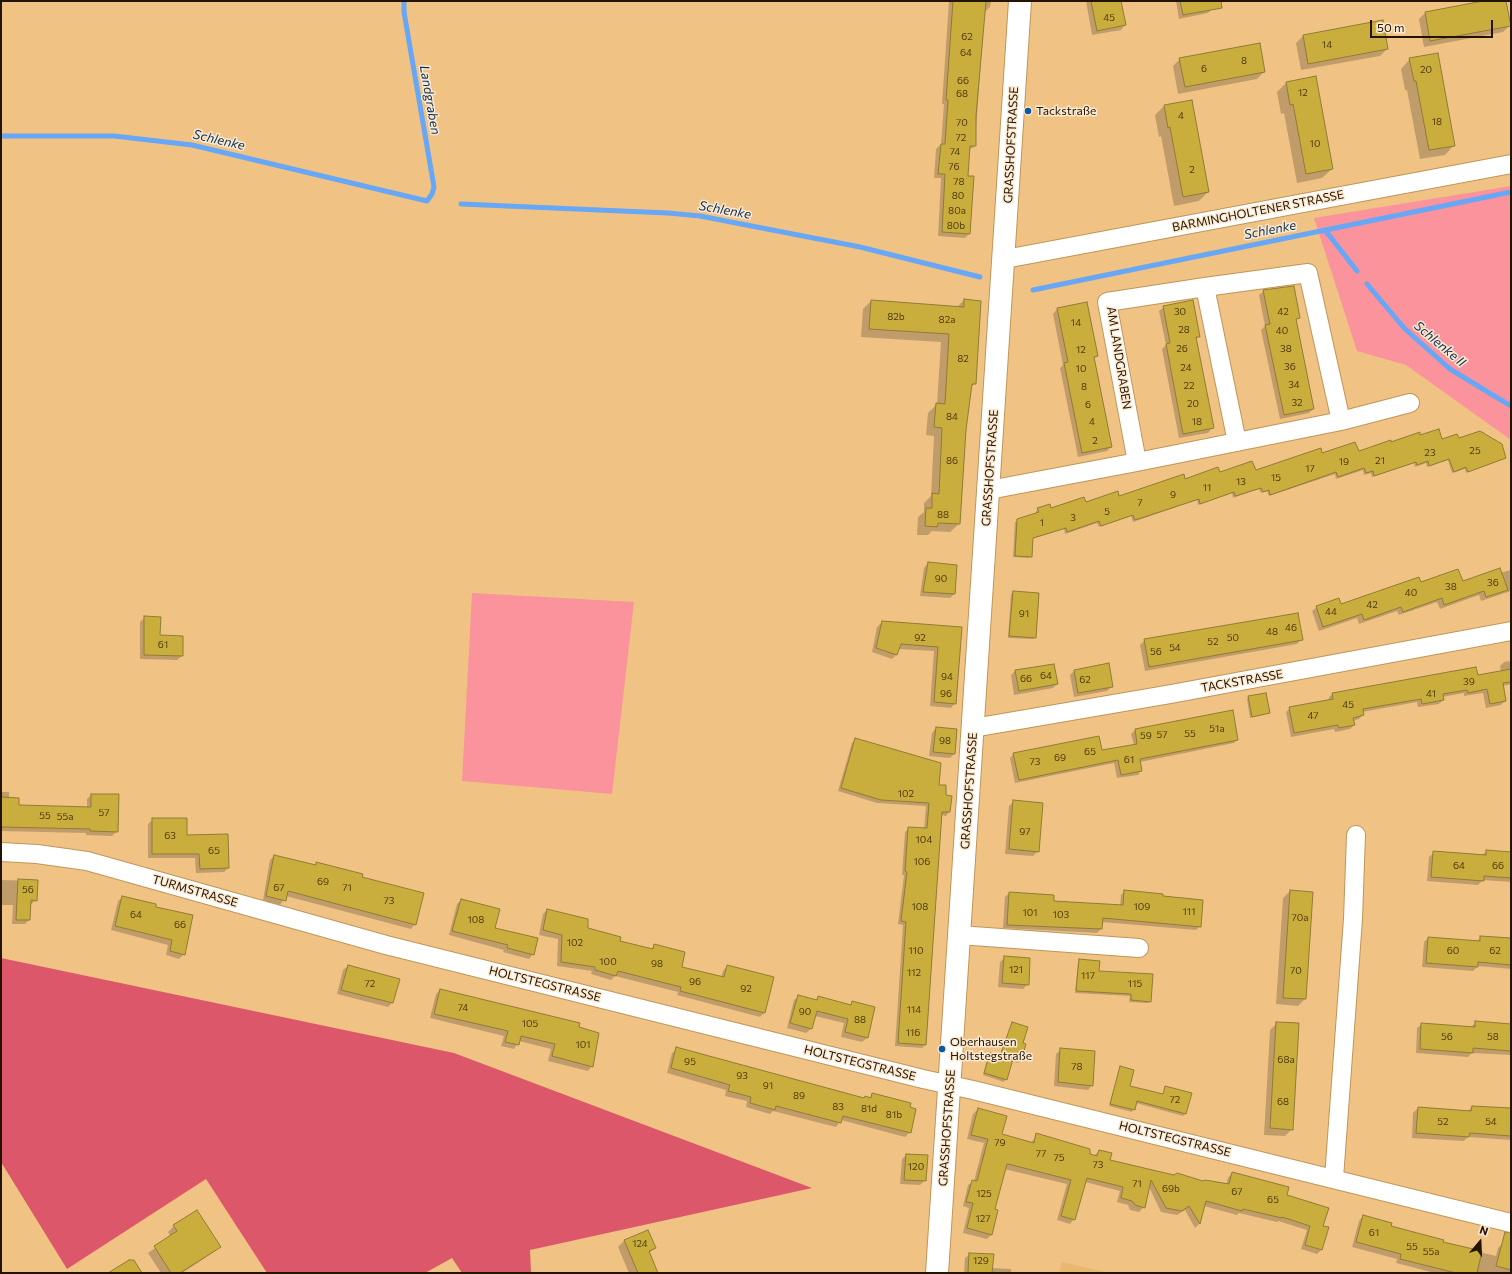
<!DOCTYPE html>
<meta charset="utf-8">
<style>
body{margin:0}
#map{position:relative;width:1512px;height:1274px;overflow:hidden;background:#f0c385;font-family:Commissioner,sans-serif}
canvas{display:block}
.frame{position:absolute;inset:0;border:2px solid #241300;pointer-events:none}
.north{position:absolute;left:1460px;top:1222px;width:40px;height:40px;-webkit-text-stroke:3px #fbe9d1;paint-order:stroke;rotate:19deg;font-size:11px;font-weight:700;line-height:16px;text-align:center;color:#241300}
.north::after{content:'';display:block;margin:auto;width:14px;height:18px;background:#241300;clip-path:polygon(50% 0,100% 100%,50% 72%,0 100%)}
.scale{position:absolute;left:1370px;top:20px;width:123px;height:18px;box-sizing:border-box;border:2px solid #241300;border-top:0;padding-left:5px;font-size:12px;line-height:14px;white-space:nowrap;color:#241300;-webkit-text-stroke:3px #fbe9d1;paint-order:stroke}
</style>
<div id="map">
<canvas width="1512" height="1274"></canvas>
<div class="frame"></div>
<div class="north">N</div>
<div class="scale">50 m</div>
</div>
<script>
const g = document.querySelector('canvas').getContext('2d');
g.lineJoin = 'round';
function fillPath(path, color) { g.fillStyle = color; g.fill(path, 'evenodd'); }
const toPath = rows => new Path2D(rows.map(r => 'M' + r).join(''));
function trace(path, color, width, dash) { g.strokeStyle = color; g.lineWidth = width; g.lineCap = dash ? 'butt' : 'round'; g.setLineDash(dash || []); g.stroke(path); }
function label(font, color, halo, rows, align = 'center') {
  g.font = font + ' Commissioner,sans-serif'; g.lineWidth = 3; g.setLineDash([]); g.textBaseline = 'middle'; g.strokeStyle = halo; g.fillStyle = color; for (const [text, x, y, turn = 0] of rows) {
    g.save(); g.translate(x, y); g.rotate((+turn || 0) * Math.PI / 180); g.textAlign = isNaN(turn) ? turn : align; if (halo) g.strokeText(text, 0, 0); g.fillText(text, 0, 0); g.restore();
  }
}
const built = toPath([
 [1062,1262,1110,1273,1059,1273]
]);
const green = toPath([
 [1511,186,1511,440,1406,365,1357,351,1314,218],
 [472,593,634,602,612,794,462,781]
]);
const forest = toPath([
 [1,958,454,1053,812,1188,530,1250,531,1273,462,1273,452,1258,425,1273,267,1273,206,1179,67,1269,1,1162]
]);
const shadow = toPath([
 [949,1,991,1,990,7,984,12,975,146,969,150,967,177,969,234,965,238,938,236,941,178,934,178,936,149,941,144,944,104,942,104],
 [1086,1,1120,1,1125,25,1121,30,1092,35],
 [1176,1,1211,1,1212,9,1208,13,1179,19],
 [1489,1,1505,1,1510,25,1503,32,1424,47,1419,19,1426,12],
 [1303,36,1387,49,1380,56,1301,70,1296,43],
 [1180,59,1264,72,1257,79,1178,94,1173,66],
 [1410,59,1454,145,1445,155,1420,159,1407,90,1405,90,1401,69],
 [1286,83,1332,169,1322,178,1297,183,1284,113,1281,114,1277,92],
 [1191,101,1208,192,1199,201,1174,206,1161,136,1159,137,1155,115,1164,106],
 [1264,291,1299,318,1295,321,1313,409,1309,413,1280,419,1261,330,1265,326,1259,295],
 [964,300,975,383,970,388,965,430,959,524,950,532,932,531,928,535,917,535,918,517,924,512,924,503,931,496,934,436,926,435,928,413,937,404,941,342,861,337,863,309,871,301,957,307],
 [1086,303,1097,356,1093,359,1111,447,1107,451,1078,457,1060,368,1063,365,1053,314,1057,309],
 [1164,307,1199,336,1195,340,1212,428,1208,433,1179,438,1162,349,1166,345,1159,311],
 [1420,436,1442,441,1458,439,1505,458,1466,473,1465,469,1452,473,1448,460,1427,467,1426,463,1415,467,1414,463,1372,477,1371,473,1364,475,1363,470,1336,479,1335,474,1269,496,1267,491,1261,493,1259,489,1233,498,1232,493,1198,505,1197,500,1133,522,1131,516,1099,527,1097,523,1065,534,1064,529,1032,539,1031,556,1029,558,1013,557,1015,522,1037,514,1036,511,1038,509,1051,509,1119,497,1185,480,1219,474,1255,472,1322,454,1358,453],
 [928,563,954,594,950,598,920,596,924,568],
 [1511,570,1511,591,1481,601,1479,595,1440,609,1437,602,1399,615,1397,611,1359,624,1357,618,1319,631,1312,611,1317,607,1340,605,1420,583,1462,583],
 [1013,592,1038,594,1035,637,1033,639,1008,638,1011,594],
 [145,617,159,636,182,656,177,660,140,659,140,622],
 [882,622,960,628,955,703,951,708,930,706,934,651,898,649,897,654,892,659,872,652,877,627],
 [1301,639,1297,644,1145,671,1140,645,1145,640],
 [1511,661,1511,684,1503,686,1505,701,1501,705,1486,708,1483,693,1464,696,1464,693,1442,697,1443,700,1439,704,1418,707,1417,702,1362,712,1363,715,1359,719,1353,721,1354,725,1350,729,1335,732,1334,729,1291,737,1286,712,1290,708,1329,700,1329,697,1333,694,1501,672,1500,666,1504,662],
 [1108,664,1112,686,1107,691,1074,697,1070,675,1074,671],
 [1015,671,1057,684,1053,688,1014,695,1011,675],
 [1249,697,1269,713,1250,718,1247,699],
 [936,728,954,754,950,758,929,756,932,733],
 [1135,730,1237,740,1234,743,1140,762,1141,771,1138,775,1117,778,1114,763,1015,783,1010,758,1014,754,1101,751,1134,745,1131,734],
 [855,739,938,786,946,796,951,796,949,812,946,816,941,815,925,1045,922,1048,895,1046,903,925,898,924,904,875,902,875,905,832,909,828,924,829,926,806,877,803,838,791,852,743],
 [1,792,9,792,9,798,18,806,87,808,87,799,91,795,117,831,112,836,86,835,86,833,1,831],
 [1014,801,1038,851,1033,856,1005,854,1009,806],
 [153,819,186,836,228,868,224,872,196,873,195,858,148,858,148,824],
 [1487,851,1511,853,1511,882,1483,880,1478,885,1427,881,1429,857,1434,853,1482,855],
 [274,856,315,865,317,863,361,878,415,924,411,929,286,896,280,905,263,900,270,860],
 [1,880,37,881,36,900,30,905,29,920,25,924,12,924,13,905,1,905],
 [1125,891,1162,897,1200,926,1196,930,1102,922,1101,929,1097,933,1003,928,1005,897,1009,893,1053,901,1120,906,1121,895],
 [1290,891,1305,999,1298,1006,1276,1004,1283,898],
 [123,897,154,907,184,954,179,959,166,955,168,945,111,930,118,901],
 [461,900,493,928,533,954,529,959,503,952,504,950,449,935,457,904],
 [547,910,587,929,619,941,651,949,654,946,681,967,721,977,723,971,727,966,764,1013,760,1017,677,995,678,992,615,976,611,980,591,974,592,971,557,966,558,939,539,935,543,914],
 [1481,937,1511,939,1511,969,1478,966,1473,971,1422,967,1424,942,1428,938,1476,942],
 [1005,957,1028,984,1023,989,998,987,1000,962],
 [1080,960,1098,972,1150,1001,1148,1003,1129,1002,1130,996,1075,993,1078,962],
 [348,966,398,979,392,1003,388,1007,337,994,343,970],
 [440,990,578,1028,592,1066,588,1071,548,1061,551,1049,519,1041,514,1049,501,1046,504,1036,430,1018,436,994],
 [799,996,815,1000,819,997,850,1005,853,1003,874,1008,867,1038,862,1042,841,1037,844,1023,815,1016,811,1029,806,1033,787,1028,794,1000],
 [1476,1022,1511,1025,1511,1055,1472,1053,1468,1057,1416,1053,1417,1028,1422,1024,1471,1027],
 [1012,1023,1022,1044,1020,1061,1018,1063,1012,1061,1004,1082,983,1075,988,1056,990,1054,999,1057],
 [1277,1023,1292,1129,1285,1136,1264,1135,1270,1030],
 [677,1049,864,1098,869,1098,873,1095,909,1108,910,1132,905,1137,841,1120,836,1127,773,1111,770,1114,746,1107,747,1101,725,1096,726,1090,667,1073,672,1053],
 [1061,1049,1092,1085,1088,1090,1054,1086,1056,1054],
 [1120,1067,1129,1086,1162,1095,1166,1087,1190,1094,1185,1114,1183,1116,1136,1103,1132,1112,1109,1106],
 [1472,1107,1511,1109,1511,1140,1468,1137,1464,1141,1412,1138,1413,1113,1418,1108,1467,1112],
 [978,1109,1001,1135,1031,1143,1037,1134,1089,1155,1095,1155,1099,1151,1109,1161,1203,1183,1226,1185,1228,1178,1232,1173,1286,1196,1322,1226,1321,1250,1317,1254,1301,1249,1307,1230,1278,1221,1277,1222,1239,1213,1237,1215,1204,1206,1199,1224,1195,1228,1185,1210,1177,1215,1161,1212,1149,1187,1144,1207,1139,1212,1130,1210,1128,1205,1117,1202,1120,1191,1085,1182,1074,1219,1070,1224,1057,1220,1067,1184,1004,1169,994,1210,991,1235,987,1239,963,1233,969,1208,963,1206,968,1185,974,1181,984,1143,967,1139,973,1114],
 [906,1155,925,1180,920,1185,900,1184,902,1159],
 [196,1211,220,1246,214,1252,182,1273,161,1273,148,1253,171,1237,168,1232,174,1226],
 [1363,1216,1390,1227,1442,1243,1496,1256,1498,1248,1503,1243,1511,1246,1511,1273,1435,1273,1396,1263,1397,1259,1352,1247,1359,1221],
 [624,1241,655,1248,649,1253,657,1273,629,1273,618,1247],
 [970,1254,992,1268,1011,1269,1011,1273,964,1273,965,1258]
]);
const stream = toPath([
 [1,136,114,136,192,145,427,201,432,194,434,187,404,12,404,1],
 [461,204,668,213,700,216,860,247,980,277],
 [1325,230,1357,271],
 [1367,284,1405,329,1450,369,1511,406],
 [1033,290,1511,192]
]);
const building = toPath([
 [953,1,986,1,976,116,976,146,970,146,968,176,974,176,970,234,942,232,945,174,938,174,941,144,945,144,948,100,946,100,953,1],
 [1091,1,1121,1,1126,25,1097,31,1091,1],
 [1180,1,1221,1,1222,8,1183,15,1180,1],
 [1483,1,1506,1,1511,26,1430,41,1425,12,1483,1],
 [1383,20,1388,49,1308,64,1303,35,1383,20],
 [1260,43,1265,72,1185,87,1179,58,1260,43],
 [1438,53,1455,146,1429,150,1416,81,1414,81,1409,58,1438,53],
 [1316,76,1333,169,1306,174,1293,104,1290,105,1286,82,1316,76],
 [1192,100,1209,192,1183,197,1170,127,1168,128,1164,105,1192,100],
 [1294,286,1300,318,1296,319,1314,409,1284,415,1265,325,1270,324,1263,290,1294,286],
 [964,299,981,301,976,384,972,384,966,430,960,524,938,523,937,527,925,526,926,508,932,508,932,493,939,494,942,428,934,427,936,403,945,404,949,334,869,329,871,300,964,307,964,299],
 [1193,300,1200,337,1196,337,1214,428,1183,434,1166,344,1170,343,1163,306,1193,300],
 [1087,302,1098,356,1094,357,1112,447,1082,453,1064,363,1068,362,1057,308,1087,302],
 [1439,429,1442,439,1457,434,1459,438,1480,431,1502,444,1506,458,1468,472,1466,467,1454,472,1449,459,1429,466,1428,461,1417,465,1416,462,1374,476,1373,471,1366,473,1364,468,1338,477,1336,472,1270,495,1269,490,1263,492,1261,488,1235,496,1234,492,1200,504,1199,499,1135,520,1133,515,1101,526,1099,521,1067,532,1066,528,1033,538,1032,557,1015,556,1017,519,1039,512,1037,508,1050,504,1051,508,1084,497,1086,502,1118,491,1119,496,1184,474,1185,479,1218,467,1220,472,1252,461,1256,470,1321,448,1322,453,1355,442,1359,451,1391,440,1391,442,1420,432,1420,435,1439,429],
 [928,562,957,565,955,594,923,592,928,562],
 [1500,568,1508,590,1486,597,1484,591,1444,605,1442,598,1403,612,1401,607,1364,620,1362,614,1323,627,1316,606,1339,598,1341,604,1419,577,1421,582,1458,569,1463,581,1500,568],
 [1013,591,1039,593,1036,638,1009,636,1013,591],
 [1298,613,1303,640,1149,667,1144,639,1298,613],
 [144,616,161,617,160,635,183,636,183,656,144,655,144,616],
 [882,621,962,627,956,704,934,702,938,647,901,644,897,655,876,648,882,621],
 [1109,663,1113,687,1078,693,1074,670,1109,663],
 [1054,664,1058,684,1019,691,1015,670,1054,664],
 [1476,667,1478,675,1511,669,1511,682,1503,683,1506,701,1490,704,1487,689,1468,693,1467,690,1443,694,1444,700,1422,704,1421,699,1363,709,1364,715,1353,718,1355,725,1339,728,1338,725,1294,733,1289,707,1333,699,1332,693,1476,667],
 [1266,693,1270,713,1252,717,1248,696,1266,693],
 [1233,710,1238,740,1140,759,1142,771,1121,775,1118,760,1019,780,1013,753,1099,736,1102,750,1137,744,1135,729,1233,710],
 [936,727,957,729,955,754,933,752,936,727],
 [855,738,941,763,939,785,946,785,946,795,952,796,950,812,942,812,926,1045,898,1043,906,922,901,921,907,872,905,871,908,827,927,828,929,803,881,800,841,788,855,738],
 [91,794,119,794,118,832,90,831,90,829,1,827,1,797,19,798,19,805,91,807,91,794],
 [1013,800,1043,803,1039,852,1009,849,1013,800],
 [152,818,187,818,187,835,228,834,229,868,200,869,199,854,152,854,152,818],
 [1486,850,1511,852,1511,878,1484,876,1484,881,1431,877,1433,851,1486,855,1486,850],
 [274,855,316,865,316,862,363,874,362,877,424,893,416,925,288,891,286,901,266,896,274,855],
 [18,879,38,880,37,901,31,900,30,920,16,920,18,879],
 [1124,890,1163,894,1163,896,1203,900,1201,927,1103,918,1102,929,1007,925,1009,892,1054,895,1054,901,1123,905,1124,890],
 [1290,890,1313,892,1306,999,1283,998,1290,890],
 [122,896,156,904,156,907,193,915,185,955,170,951,172,940,115,926,122,896],
 [461,899,500,909,495,928,538,938,534,955,507,948,508,945,452,931,461,899],
 [547,909,588,919,588,928,621,937,620,941,653,949,654,944,685,952,682,967,724,977,727,965,774,977,765,1013,680,991,681,987,618,971,616,976,595,970,595,967,561,962,562,935,543,930,547,909],
 [1480,936,1511,938,1511,965,1478,962,1478,967,1426,963,1428,937,1480,941,1480,936],
 [1004,956,1030,958,1029,985,1002,983,1004,956],
 [1079,959,1100,961,1099,971,1153,974,1151,1002,1131,1000,1131,994,1076,991,1079,959],
 [348,965,400,979,393,1003,341,990,348,965],
 [440,989,580,1023,579,1027,599,1033,593,1067,552,1056,555,1044,521,1036,519,1045,505,1042,508,1031,434,1014,440,989],
 [798,995,817,1000,818,996,851,1005,852,1001,875,1007,868,1038,845,1032,848,1019,817,1011,812,1029,790,1023,798,995],
 [1475,1021,1511,1024,1511,1051,1473,1048,1473,1053,1420,1049,1421,1023,1475,1027,1475,1021],
 [1012,1022,1028,1027,1023,1043,1026,1044,1021,1061,1013,1059,1007,1080,984,1073,990,1053,1000,1056,1012,1022],
 [1276,1022,1299,1023,1293,1130,1270,1128,1276,1022],
 [676,1047,864,1098,865,1096,871,1098,872,1093,911,1103,910,1107,916,1109,911,1133,843,1116,841,1123,776,1106,775,1110,750,1103,751,1097,728,1091,730,1085,671,1068,676,1047],
 [1060,1048,1095,1051,1093,1086,1058,1082,1060,1048],
 [1120,1066,1134,1070,1130,1086,1163,1094,1165,1086,1192,1093,1186,1114,1137,1101,1135,1110,1110,1104,1120,1066],
 [1472,1106,1511,1108,1511,1136,1470,1133,1469,1137,1416,1133,1418,1107,1471,1111,1472,1106],
 [978,1108,1007,1116,1002,1134,1034,1143,1036,1133,1090,1149,1090,1154,1097,1156,1099,1150,1112,1153,1110,1160,1174,1175,1177,1173,1203,1181,1205,1180,1229,1184,1232,1172,1289,1187,1287,1195,1329,1208,1323,1226,1329,1227,1322,1250,1305,1245,1310,1226,1282,1217,1282,1218,1243,1209,1242,1211,1206,1201,1200,1224,1189,1206,1182,1211,1166,1208,1151,1180,1145,1208,1135,1205,1132,1201,1121,1198,1123,1187,1087,1178,1075,1220,1061,1216,1071,1180,1008,1164,1007,1164,995,1209,998,1210,992,1235,967,1228,973,1203,966,1202,972,1180,977,1181,988,1139,971,1135,978,1108],
 [906,1154,928,1155,926,1181,904,1180,906,1154],
 [197,1210,221,1247,180,1273,171,1273,154,1246,177,1231,173,1225,197,1210],
 [1363,1215,1392,1223,1391,1226,1444,1240,1443,1242,1482,1251,1477,1273,1456,1273,1400,1259,1401,1254,1356,1242,1363,1215],
 [648,1230,656,1248,649,1251,658,1273,638,1273,624,1240,648,1230],
 [1505,1232,1511,1233,1511,1270,1496,1266,1505,1232],
 [969,1253,994,1254,992,1273,968,1273,969,1253],
 [129,1260,134,1260,142,1273,108,1273,129,1260]
]);
const street = toPath([
 [1005,259,1511,164],
 [1205,287,1308,273,1341,421],
 [1137,462,1107,302,1205,287,1237,442],
 [989,490,1137,462,1341,421,1410,403],
 [973,728,1171,694,1511,631],
 [1,852,37,854,87,861,386,945,923,1079,973,1090,1511,1223],
 [959,935,1139,948],
 [1334,1178,1353,919,1356,835]
]);
const secondary = toPath([
 [937,1273,1020,1]
]);
const markers = [
 [1028,111,4,"#0c58a7"],
 [942,1049,4,"#0c58a7"]
];
const numberNames = [
 ["45",1109,18],
 ["62",967,37],
 ["14",1327,45],
 ["64",966,53],
 ["8",1244,61],
 ["6",1204,69],
 ["20",1426,70],
 ["66",963,81],
 ["12",1303,93],
 ["68",962,94],
 ["4",1181,116],
 ["18",1437,122],
 ["70",962,123],
 ["72",961,138],
 ["10",1315,144],
 ["74",955,152],
 ["76",954,167],
 ["2",1192,170],
 ["78",959,182],
 ["80",958,196],
 ["80a",957,211],
 ["80b",956,226],
 ["30",1180,312],
 ["42",1283,312],
 ["82b",896,317],
 ["82a",947,320],
 ["14",1076,323],
 ["28",1184,330],
 ["40",1282,331],
 ["26",1182,349],
 ["38",1286,349],
 ["12",1081,350],
 ["82",963,359],
 ["36",1290,367],
 ["24",1186,368],
 ["10",1081,369],
 ["34",1294,385],
 ["22",1189,386],
 ["8",1084,387],
 ["32",1297,403],
 ["20",1193,404],
 ["6",1088,405],
 ["84",952,417],
 ["4",1092,422],
 ["18",1197,422],
 ["2",1095,441],
 ["25",1475,451],
 ["23",1430,453],
 ["86",952,461],
 ["21",1380,461],
 ["19",1344,462],
 ["17",1310,469],
 ["15",1276,478],
 ["13",1241,482],
 ["11",1207,488],
 ["9",1173,495],
 ["7",1140,503],
 ["5",1107,512],
 ["88",943,515],
 ["3",1073,518],
 ["1",1042,523],
 ["90",941,579],
 ["36",1493,583],
 ["38",1451,587],
 ["40",1411,593],
 ["42",1372,605],
 ["44",1331,612],
 ["91",1024,614],
 ["46",1291,628],
 ["48",1272,632],
 ["92",920,638],
 ["50",1233,638],
 ["52",1213,642],
 ["61",163,645],
 ["54",1175,648],
 ["56",1156,652],
 ["64",1046,676],
 ["94",947,677],
 ["66",1026,679],
 ["62",1085,680],
 ["39",1469,682],
 ["96",946,694],
 ["41",1431,694],
 ["45",1348,705],
 ["47",1313,716],
 ["51a",1217,729],
 ["55",1190,734],
 ["57",1162,735],
 ["59",1146,736],
 ["98",945,741],
 ["65",1090,752],
 ["69",1060,758],
 ["61",1129,760],
 ["73",1035,762],
 ["102",906,794],
 ["57",104,813],
 ["55",45,816],
 ["55a",65,817],
 ["97",1025,832],
 ["63",170,836],
 ["104",924,840],
 ["65",214,851],
 ["106",922,862],
 ["64",1459,866],
 ["66",1498,866],
 ["69",323,882],
 ["67",279,888],
 ["71",347,888],
 ["56",28,890],
 ["73",389,901],
 ["108",920,907],
 ["109",1142,907],
 ["111",1189,912],
 ["101",1030,913],
 ["64",136,915],
 ["103",1061,915],
 ["70a",1300,918],
 ["108",476,920],
 ["66",180,925],
 ["102",575,943],
 ["110",916,951],
 ["60",1453,951],
 ["62",1495,951],
 ["100",608,962],
 ["98",657,964],
 ["121",1016,970],
 ["70",1296,971],
 ["112",914,973],
 ["117",1088,976],
 ["96",695,982],
 ["72",370,984],
 ["115",1135,984],
 ["92",746,989],
 ["74",463,1008],
 ["114",914,1010],
 ["90",805,1012],
 ["88",860,1020],
 ["105",530,1024],
 ["116",913,1033],
 ["56",1447,1037],
 ["58",1493,1037],
 ["101",583,1045],
 ["68a",1286,1060],
 ["95",690,1062],
 ["78",1077,1067],
 ["93",742,1076],
 ["91",768,1086],
 ["89",799,1096],
 ["72",1175,1100],
 ["68",1283,1102],
 ["83",838,1107],
 ["81d",869,1109],
 ["81b",894,1115],
 ["52",1443,1122],
 ["54",1491,1122],
 ["79",1000,1143],
 ["77",1041,1154],
 ["75",1059,1158],
 ["73",1098,1165],
 ["120",916,1167],
 ["71",1137,1184],
 ["69b",1171,1189],
 ["67",1237,1192],
 ["125",984,1194],
 ["65",1273,1200],
 ["127",983,1219],
 ["61",1374,1233],
 ["124",640,1244],
 ["55",1412,1247],
 ["55a",1431,1252],
 ["129",981,1261]
];
const poiNames = [
 ["Tackstraße",1036,111],
 ["Oberhausen",950,1042],
 ["Holtstegstraße",950,1056]
];
const streetNames = [
 ["GRASSHOFSTRASSE",1011,145,-87],
 ["BARMINGHOLTENER STRASSE",1258,211,-11],
 ["AM LANDGRABEN",1119,358,81],
 ["GRASSHOFSTRASSE",990,468,-86],
 ["TACKSTRASSE",1242,681,-10],
 ["GRASSHOFSTRASSE",969,791,-86],
 ["TURMSTRASSE",195,891,16],
 ["HOLTSTEGSTRASSE",545,984,14],
 ["HOLTSTEGSTRASSE",860,1063,14],
 ["GRASSHOFSTRASSE",947,1128,-86],
 ["HOLTSTEGSTRASSE",1175,1139,14]
];
const waterNames = [
 ["Landgraben",430,100,80],
 ["Schlenke",219,140,13],
 ["Schlenke",725,210,10],
 ["Schlenke",1270,230,-11],
 ["Schlenke II",1440,344,40]
];
fillPath(built, '#e9b772');
fillPath(green, '#fa939c');
fillPath(forest, '#db5769');
fillPath(shadow, '#0003');
trace(stream, '#68a7f5', 5);
fillPath(building, '#caae3d');
trace(building, '#8e7c34', 1);
trace(street, '#c09558', 20);
trace(secondary, '#c09558', 24);
trace(street, '#fff', 18);
trace(secondary, '#fff', 22);
for (const [x, y, r, color] of markers) { const dot = new Path2D(); dot.arc(x, y, r, 0, 2 * Math.PI); g.fillStyle = color; g.fill(dot); trace(dot, '#fbe9d1', 1.5); }
label('10px', '#4e3a0f', null, numberNames);
label('12px', '#241300', '#fbe9d1', poiNames, 'left');
label('12px', '#241300', '#fbe9d1', streetNames);
label('italic 13px', '#0d2e54', '#fbe9d1', waterNames);
</script>
